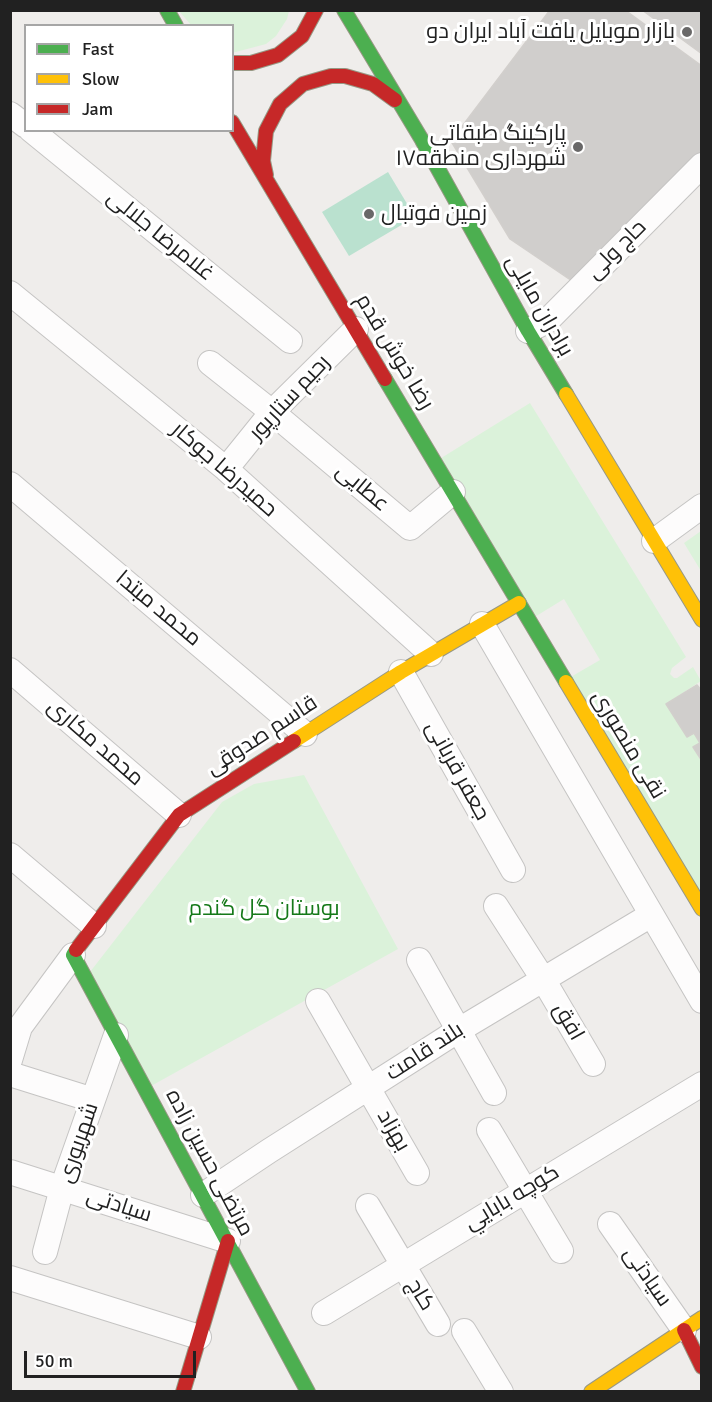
<!DOCTYPE html>
<meta charset="utf-8">
<style>
body{margin:0}
#map{position:relative;width:712px;height:1402px;overflow:hidden;background:#efedeb;font-family:Signika,sans-serif}
canvas{display:block}
.frame{position:absolute;inset:0;border:12px solid #212121;pointer-events:none}
.legend{position:absolute;left:24px;top:24px;width:210px;height:108px;box-sizing:border-box;background:#fff;border:2px solid #a6a6a6;margin:0;padding:8px 10px;list-style:none;font-size:18px;color:#212121}
.legend li{display:flex;align-items:center;gap:12px;height:30px}
.legend b{width:30px;border:2px solid #a6a6a6}
.scale{position:absolute;left:24px;top:1351px;width:172px;height:27px;box-sizing:border-box;border:3px solid #212121;border-top:0;padding-left:8px;font-size:18px;line-height:21px;white-space:nowrap;color:#212121;-webkit-text-stroke:4px #fff;paint-order:stroke}
</style>
<div id="map">
<canvas width="712" height="1402"></canvas>
<div class="frame"></div>
<ul class="legend">
<li><b style="height:8px;background:#4caf50"></b>Fast</li>
<li><b style="height:8px;background:#ffc107"></b>Slow</li>
<li><b style="height:8px;background:#c62828"></b>Jam</li>
</ul>
<div class="scale">50 m</div>
</div>
<script>
const g = document.querySelector('canvas').getContext('2d');
g.lineJoin = 'round';
function fillPath(path, color) { g.fillStyle = color; g.fill(path, 'evenodd'); }
const toPath = rows => new Path2D(rows.map(r => 'M' + r).join(''));
function trace(path, color, width, dash) { g.strokeStyle = color; g.lineWidth = width; g.lineCap = dash ? 'butt' : 'round'; g.setLineDash(dash || []); g.stroke(path); }
function label(font, color, halo, rows, align = 'center') {
  g.font = font + ' Signika,Cairo,sans-serif'; g.lineWidth = 6; g.setLineDash([]); g.textBaseline = 'middle'; g.strokeStyle = halo; g.fillStyle = color; for (const [text, x, y, turn = 0] of rows) {
    g.save(); g.translate(x, y); g.rotate((+turn || 0) * Math.PI / 180); g.textAlign = isNaN(turn) ? turn : align; if (halo) g.strokeText(text, 0, 0); g.fillText(text, 0, 0); g.restore();
  }
}
const park = toPath([
 [179,11,289,11,287,19,276,36,266,44,232,53,232,26,191,25],
 [530,403,686,657,672,668,670,674,674,678,677,678,693,667,701,681,666,704,687,737,694,733,700,743,693,747,701,761,701,898,569,678,600,660,564,599,533,618,438,460],
 [701,531,701,571,684,543],
 [304,775,398,949,151,1086,90,972,222,802,254,784]
]);
const pitch = toPath([
 [388,172,415,217,349,256,322,212]
]);
const building = toPath([
 [550,10,625,10,702,66,702,153,575,283,510,239,451,141,550,10],
 [642,10,702,10,702,54,642,10],
 [697,685,702,691,702,761,693,747,700,743,694,733,687,737,666,704,697,685]
]);
const street = toPath([
 [10,114,26,126],
 [31,130,290,341],
 [10,293,226,469,431,654],
 [528,331,547,321,702,165],
 [210,363,272,412,410,528,453,492],
 [226,469,272,412,356,329],
 [10,484,305,734],
 [654,541,702,506],
 [482,624,702,1001],
 [10,670,179,815],
 [401,672,513,870],
 [10,855,94,926],
 [496,906,543,979,593,1064],
 [419,960,494,1093],
 [318,1001,417,1173],
 [10,1060,20,1027,73,955],
 [10,1074,93,1100],
 [489,1130,561,1251],
 [10,1172,228,1241],
 [203,1195,269,1151,459,1030,651,915],
 [368,1206,438,1324],
 [610,1224,684,1330],
 [45,1252,62,1188,116,1035],
 [10,1278,199,1337],
 [324,1313,702,1084],
 [464,1331,501,1392]
]);
const fast = toPath([
 [167,10,176,26],
 [344,10,422,140,528,331,566,394],
 [385,379,566,682],
 [76,950,73,955,308,1392]
]);
const slow = toPath([
 [566,394,702,620],
 [566,682,702,909],
 [294,741,401,672,519,603],
 [591,1392,702,1318]
]);
const jam = toPath([
 [232,63,251,63,278,55,302,36,316,10],
 [232,122,385,379],
 [266,175,263,161,266,131,280,104,303,84,331,76,345,76,373,84,395,100],
 [76,950,179,815,294,741],
 [684,1330,702,1367],
 [183,1392,228,1241]
]);
const markers = [
 [687,32,6,"#696868"],
 [578,147,6,"#696868"],
 [369,214,6,"#696868"]
];
const poiNames = [
 ["بازار موبایل یافت آباد ایران دو",675,32],
 ["پارکینگ طبقاتی",566,134],
 ["شهرداری منطقه۱۷",566,159],
 ["زمین فوتبال",381,214,"left"]
];
const streetNames = [
 ["غلامرضا جلالی",160,236,39],
 ["حاج ولی",617,250,-45],
 ["برادران مایلی",539,306,60],
 ["رضا خوش قدم",394,352,59],
 ["رحیم ستارپور",290,398,-47],
 ["حمیدرضا جوکار",224,470,41],
 ["عطایی",362,488,40],
 ["محمد مبتدا",158,609,40],
 ["قاسم صدوقی",262,736,-33],
 ["محمد مکاری",95,743,41],
 ["نقی منصوری",628,745,59],
 ["جعفر قربانی",457,771,61],
 ["افق",568,1022,60],
 ["بلند قامت",425,1052,-33],
 ["بهزاد",393,1131,60],
 ["شهریوری",79,1143,-71],
 ["مرتضی حسین زاده",209,1163,62],
 ["كوچه بابايي",512,1198,-31],
 ["سیادتی",119,1206,18],
 ["سیادتی",647,1277,55],
 ["کاج",420,1295,59]
];
const parkNames = [
 ["بوستان گل گندم",264,909]
];
fillPath(park, '#dbf2da');
fillPath(pitch, '#bae1cf');
fillPath(building, '#d0cecc');
trace(building, '#d2cfcc', 1.5);
trace(street, '#c5c4c3', 26);
trace(fast, '#979884', 16);
trace(slow, '#979884', 16);
trace(jam, '#979884', 16);
trace(street, '#fdfcfc', 24);
trace(fast, '#4caf50', 14);
trace(slow, '#ffc107', 14);
trace(jam, '#c62828', 14);
for (const [x, y, r, color] of markers) { const dot = new Path2D(); dot.arc(x, y, r, 0, 2 * Math.PI); g.fillStyle = color; g.fill(dot); trace(dot, '#fff', 2); }
label('22px', '#212121', '#fff', poiNames, 'right');
label('22px', '#212121', '#fff', streetNames);
label('22px', '#157919', '#fff', parkNames);
</script>
